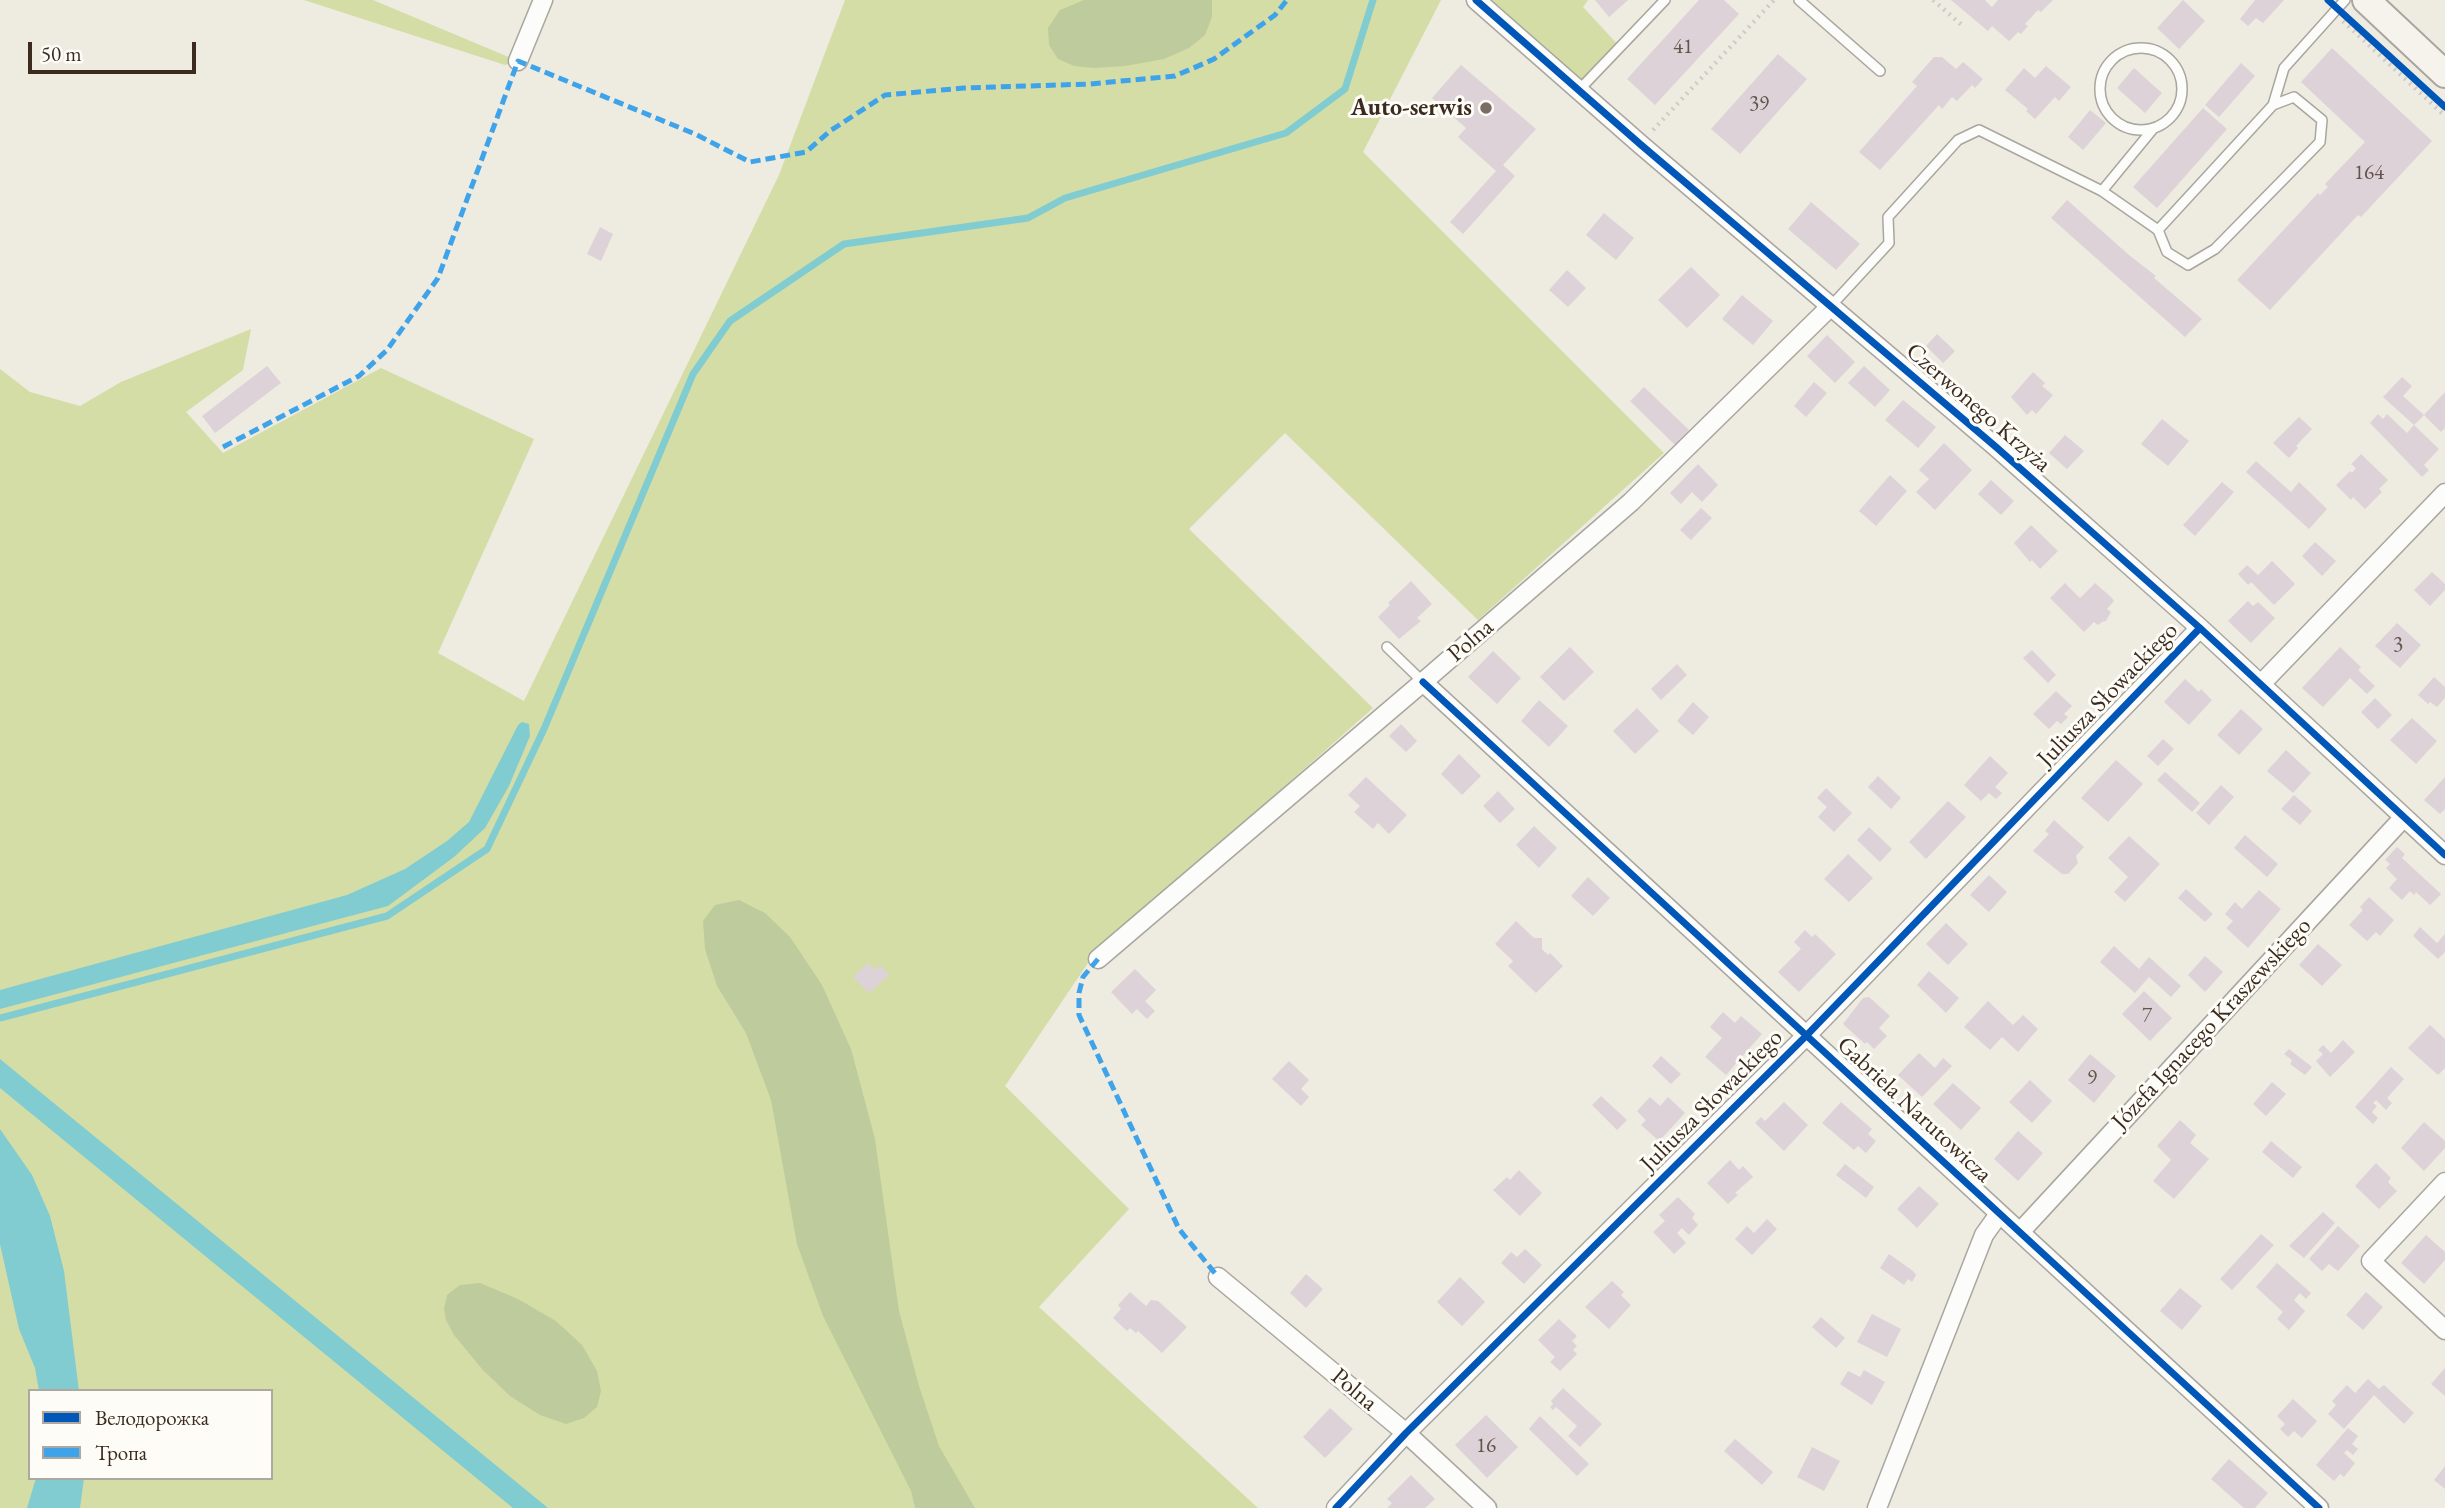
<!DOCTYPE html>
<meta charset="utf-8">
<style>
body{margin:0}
#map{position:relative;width:2445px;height:1508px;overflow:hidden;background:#eeebe1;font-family:"EB Garamond",serif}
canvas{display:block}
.legend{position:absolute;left:28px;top:1389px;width:245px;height:91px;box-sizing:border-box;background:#fdfcf7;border:2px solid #afa8a0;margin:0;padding:9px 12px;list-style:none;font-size:21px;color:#3b2a1e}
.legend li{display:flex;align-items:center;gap:14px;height:35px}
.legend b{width:35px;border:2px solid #afa8a0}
.scale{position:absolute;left:28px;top:42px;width:168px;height:32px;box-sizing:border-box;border:4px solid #3b2a1e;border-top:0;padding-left:9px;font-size:21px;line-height:24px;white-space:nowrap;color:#3b2a1e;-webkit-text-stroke:5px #fdfcf7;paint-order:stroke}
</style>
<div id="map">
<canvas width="2445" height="1508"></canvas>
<ul class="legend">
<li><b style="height:9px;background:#0057b8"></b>Велодорожка</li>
<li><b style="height:9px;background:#3fa3ea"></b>Тропа</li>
</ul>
<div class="scale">50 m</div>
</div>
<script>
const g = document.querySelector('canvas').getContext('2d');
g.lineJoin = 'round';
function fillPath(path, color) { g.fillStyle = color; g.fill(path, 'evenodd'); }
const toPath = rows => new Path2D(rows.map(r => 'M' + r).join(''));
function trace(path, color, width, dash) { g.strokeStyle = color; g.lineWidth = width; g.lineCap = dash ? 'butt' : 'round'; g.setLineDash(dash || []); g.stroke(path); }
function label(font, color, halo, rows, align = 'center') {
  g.font = font + ' "EB Garamond",serif'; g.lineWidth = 6; g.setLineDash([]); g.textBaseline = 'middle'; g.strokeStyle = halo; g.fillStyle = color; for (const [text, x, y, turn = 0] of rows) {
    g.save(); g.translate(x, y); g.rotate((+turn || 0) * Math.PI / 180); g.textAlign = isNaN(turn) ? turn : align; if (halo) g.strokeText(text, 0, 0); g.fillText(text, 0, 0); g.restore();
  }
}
const green = toPath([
 [304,0,373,0,518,61,505,65],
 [845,0,1441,0,1363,152,1664,453,1478,620,1285,433,1189,529,1373,708,1092,957,1005,1086,1129,1209,1039,1307,1258,1508,0,1508,0,369,30,392,80,406,121,382,251,329,243,370,186,412,223,453,381,368,534,439,438,653,524,701,779,175],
 [30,1391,271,1391,271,1478,30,1478],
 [1484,0,1588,0,1583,7,1622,49,1586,84]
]);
const forest = toPath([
 [1084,0,1212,0,1212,17,1205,35,1189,48,1164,59,1125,66,1093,68,1074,66,1058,59,1049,45,1048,28,1060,10],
 [739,900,765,913,790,937,822,985,851,1049,875,1139,899,1311,919,1386,939,1446,975,1508,915,1508,911,1491,823,1316,797,1244,771,1100,746,1033,717,986,705,949,703,921,715,905],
 [480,1283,518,1299,556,1321,582,1345,597,1371,601,1391,597,1407,584,1418,566,1424,540,1415,510,1396,482,1369,454,1335,446,1320,444,1309,447,1295,460,1285]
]);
const water = toPath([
 [522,722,529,724,530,736,509,786,485,828,454,857,388,906,0,1009,0,990,347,895,405,869,447,841,469,822,518,725],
 [0,1059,548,1508,513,1508,0,1088],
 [0,1129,32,1175,50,1216,64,1271,79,1391,39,1391,35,1368,19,1329,0,1244],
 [36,1478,84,1478,80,1508,27,1508]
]);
const stream = toPath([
 [0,1018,387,916,487,849,544,729,693,374,730,321,844,244,1028,218,1065,198,1286,133,1345,89,1373,0]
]);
const building = toPath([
 [1595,0,1628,0,1609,17],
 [1699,0,1724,0,1739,14,1655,105,1627,79],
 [1951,0,1985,0,1992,7,1998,0,2053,0,2041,12,2038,10,2025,24,2028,26,2021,34,2018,32,2009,41,1992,26,1988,31],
 [2183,0,2205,21,2179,49,2157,28],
 [2255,0,2284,0,2263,23,2256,18,2248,26,2240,19],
 [2332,48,2432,141,2361,217,2358,215,2270,310,2237,280,2318,193,2320,195,2328,187,2325,184,2365,142,2301,82],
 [1778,54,1807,79,1740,154,1711,129],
 [1934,57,1942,57,1956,69,1963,62,1983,79,1975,88,1972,85,1957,101,1952,97,1942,109,1939,105,1880,170,1859,152,1917,86,1912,82],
 [2241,63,2255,76,2219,117,2205,105],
 [1461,65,1536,129,1503,165,1515,176,1463,234,1450,222,1496,171,1458,137,1466,128,1432,98],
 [2046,66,2071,87,2059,101,2055,97,2035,119,2026,111,2028,109,2005,90,2024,68,2035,78],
 [2134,68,2162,93,2145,113,2117,88],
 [2203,108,2227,129,2157,208,2133,187],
 [2090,110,2106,123,2083,150,2068,137],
 [2067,200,2129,255,2156,276,2154,278,2202,319,2185,337,2051,218],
 [1811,202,1860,244,1836,270,1788,229],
 [1604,213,1634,238,1616,260,1586,235],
 [600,227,613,234,601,261,587,254],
 [1691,267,1720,295,1687,328,1658,300],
 [1567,270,1586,288,1568,307,1549,290],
 [1742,295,1773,321,1753,345,1722,319],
 [1937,334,1955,351,1943,363,1926,346],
 [1827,335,1855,362,1835,383,1807,356],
 [267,366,281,383,215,433,202,416],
 [1864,366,1890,390,1875,407,1848,383],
 [2033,372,2045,383,2042,386,2053,395,2036,414,2032,410,2027,415,2011,397],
 [2402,377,2412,386,2403,396,2424,415,2414,425,2383,397],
 [1814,382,1827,393,1806,417,1794,406],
 [1644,387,1689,430,1675,445,1630,401],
 [2445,392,2445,428,2441,432,2424,415],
 [1903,400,1936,427,1918,448,1885,420],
 [2378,414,2383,419,2387,414,2407,433,2414,425,2439,449,2424,465,2429,470,2422,477,2370,423],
 [2299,417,2312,429,2296,446,2298,448,2289,458,2273,443],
 [2162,419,2189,441,2168,466,2141,444],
 [2065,435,2084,451,2067,469,2049,453],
 [1944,443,1972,470,1935,510,1916,492,1929,479,1919,470],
 [2361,454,2388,480,2379,489,2382,492,2365,509,2353,497,2351,500,2336,485,2350,471,2352,473,2356,468,2351,464],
 [2256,461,2291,492,2299,482,2327,509,2309,529,2246,472],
 [1698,464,1718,485,1702,502,1692,492,1681,504,1670,493],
 [1890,475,1907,491,1876,526,1859,511],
 [1991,480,2014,501,2001,515,1978,494],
 [2222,482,2234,492,2195,536,2183,525],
 [1701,508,1712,518,1691,540,1680,530],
 [2031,525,2058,551,2040,569,2032,560,2030,562,2014,543],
 [2315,542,2336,561,2322,576,2302,556],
 [2272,561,2295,584,2274,605,2251,582,2248,585,2238,574,2247,565,2258,575],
 [2432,572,2445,584,2445,590,2430,606,2414,590],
 [1411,581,1432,604,1417,618,1421,621,1399,639,1378,617,1390,605,1388,603],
 [2065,583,2080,598,2095,583,2112,598,2114,601,2107,609,2111,612,2106,621,2102,622,2098,625,2094,622,2084,632,2050,598],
 [2248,601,2253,606,2258,602,2275,618,2251,643,2228,621],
 [2397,623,2421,645,2400,668,2375,646],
 [1570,647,1594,672,1564,701,1540,677],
 [2340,647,2361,667,2358,670,2375,686,2367,694,2350,678,2323,707,2302,688],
 [2032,650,2056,675,2048,683,2023,658],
 [1493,651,1521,678,1497,704,1468,677],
 [1677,664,1687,675,1661,700,1651,689],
 [2434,677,2445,687,2445,698,2437,707,2430,702,2428,704,2418,695],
 [2185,679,2199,692,2201,689,2212,700,2189,725,2164,702],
 [2056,691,2072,706,2064,714,2068,717,2061,724,2057,721,2049,729,2033,714],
 [2375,698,2392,715,2378,729,2361,712],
 [1539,700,1568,726,1549,747,1521,721],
 [1693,702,1709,717,1693,735,1677,721],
 [1637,708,1659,731,1635,754,1613,731],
 [2241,709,2263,729,2239,755,2217,735],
 [2412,718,2437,741,2416,764,2390,740],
 [1401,724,1417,741,1406,752,1389,736],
 [2163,739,2174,749,2158,766,2147,756],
 [2286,750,2311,773,2293,793,2267,771],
 [1459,754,1481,776,1462,795,1441,774],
 [1990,756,2008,773,1995,787,2002,793,1996,799,1989,793,1981,801,1964,785],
 [2116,760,2143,784,2108,822,2081,798],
 [2165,772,2200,803,2192,812,2157,780],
 [1878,776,1901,798,1891,809,1868,787],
 [1366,777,1407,815,1389,834,1378,823,1373,829,1354,812,1360,806,1348,795],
 [2445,777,2445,809,2440,814,2424,800],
 [2221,785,2234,797,2209,825,2196,813],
 [1826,788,1852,813,1834,832,1818,817,1827,807,1817,798],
 [1498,791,1515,809,1500,823,1483,806],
 [2294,795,2312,811,2300,825,2281,809],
 [1948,801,1966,817,1926,859,1909,842],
 [2054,820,2084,847,2076,856,2078,863,2068,874,2062,874,2033,851,2049,834,2045,831],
 [1534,826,1557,848,1539,868,1516,845],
 [1869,827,1892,849,1880,862,1857,840],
 [2245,835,2278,864,2267,877,2234,848],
 [2129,836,2160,864,2125,902,2114,892,2128,877,2108,858],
 [2397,847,2405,854,2402,858,2441,894,2430,905,2416,892,2414,895,2410,891,2402,900,2389,888,2397,879,2386,868,2390,864,2385,860],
 [1848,854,1873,878,1849,902,1824,879],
 [1989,875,2007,892,1989,912,1970,895],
 [1588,877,1610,898,1593,916,1571,896],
 [2186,889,2213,914,2205,922,2178,898],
 [2259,890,2281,909,2248,948,2226,928,2233,921,2225,914,2235,902,2242,909],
 [2369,897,2394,920,2380,936,2376,932,2367,941,2349,925,2363,910,2360,907],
 [1516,921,1534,938,1542,938,1542,949,1548,955,1550,953,1563,966,1536,993,1508,966,1513,961,1495,944],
 [1946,923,1968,944,1948,965,1926,944],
 [2420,927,2437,943,2445,934,2445,952,2438,959,2413,936],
 [1805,930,1812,937,1815,934,1836,954,1799,992,1778,972,1801,949,1794,942],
 [2318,944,2342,965,2322,986,2299,965],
 [2114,946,2139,969,2149,957,2181,986,2171,997,2149,977,2135,993,2100,962],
 [2205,956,2223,972,2205,992,2188,975],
 [868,963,875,970,880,965,889,975,869,993,853,977],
 [1135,969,1156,990,1145,1001,1155,1011,1147,1019,1137,1009,1132,1014,1111,992],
 [1929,971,1959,998,1946,1013,1917,985],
 [2144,991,2172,1018,2150,1041,2122,1014],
 [1869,997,1890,1016,1879,1028,1887,1036,1874,1049,1867,1042,1865,1044,1843,1024,1863,998],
 [1988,1001,2013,1025,2023,1015,2038,1029,2018,1052,2002,1037,1990,1050,1964,1027],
 [1723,1012,1735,1023,1741,1016,1762,1034,1726,1075,1705,1057,1722,1038,1710,1027],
 [2430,1025,2445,1039,2445,1068,2438,1075,2408,1048],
 [2343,1040,2355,1052,2330,1077,2316,1061,2323,1054,2318,1050,2323,1045,2331,1053],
 [2289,1049,2312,1067,2305,1075,2290,1064,2292,1060,2284,1054],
 [1919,1053,1935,1068,1943,1058,1952,1066,1922,1097,1898,1075],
 [2090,1054,2116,1076,2094,1103,2068,1080],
 [1661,1056,1681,1074,1671,1084,1652,1066],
 [1289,1061,1309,1080,1301,1089,1309,1097,1301,1106,1272,1079],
 [2391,1067,2404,1079,2387,1098,2392,1103,2386,1110,2376,1100,2373,1103,2377,1106,2372,1112,2378,1118,2373,1124,2355,1107],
 [2030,1080,2052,1101,2032,1123,2009,1102],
 [2272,1082,2286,1094,2266,1116,2253,1104],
 [1953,1083,1981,1108,1961,1130,1933,1104],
 [1601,1096,1627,1120,1617,1130,1592,1105],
 [1650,1097,1660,1106,1668,1097,1685,1113,1659,1141,1641,1125,1646,1120,1637,1111],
 [1784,1102,1808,1125,1784,1151,1755,1123,1761,1117,1765,1121],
 [1841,1102,1872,1129,1868,1134,1876,1141,1866,1153,1858,1146,1854,1150,1822,1123],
 [2180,1120,2196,1135,2190,1143,2209,1159,2174,1199,2153,1181,2171,1160,2157,1146],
 [2424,1122,2445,1141,2445,1148,2424,1171,2401,1148],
 [2018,1131,2043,1153,2018,1181,1994,1159],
 [2271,1141,2302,1167,2293,1178,2262,1152],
 [1730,1160,1739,1170,1743,1166,1753,1177,1735,1193,1738,1195,1728,1204,1707,1183],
 [2376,1163,2391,1178,2388,1182,2397,1191,2379,1209,2355,1186],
 [1845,1164,1874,1187,1866,1198,1836,1175],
 [1519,1170,1542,1193,1520,1216,1493,1190,1507,1177,1510,1180],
 [1919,1186,1939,1204,1917,1228,1897,1209],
 [1678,1197,1695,1214,1692,1218,1698,1225,1689,1235,1682,1228,1677,1233,1686,1243,1674,1254,1653,1232,1665,1221,1659,1215],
 [2323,1212,2335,1223,2304,1258,2289,1246],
 [1767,1219,1777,1229,1752,1255,1735,1239,1747,1226,1754,1233],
 [2338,1226,2360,1246,2338,1271,2329,1264,2322,1271,2309,1259],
 [2261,1234,2274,1245,2232,1290,2220,1279],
 [2426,1235,2445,1252,2445,1260,2424,1284,2401,1263],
 [1525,1249,1542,1265,1524,1284,1501,1263,1511,1252,1517,1257],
 [1889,1254,1913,1271,1916,1275,1912,1282,1908,1279,1904,1285,1880,1268],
 [2277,1263,2311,1293,2306,1299,2300,1293,2294,1300,2305,1311,2289,1330,2277,1319,2283,1312,2256,1287],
 [1306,1274,1323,1289,1306,1308,1290,1293],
 [1460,1277,1485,1302,1462,1326,1437,1302],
 [1612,1281,1624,1292,1621,1295,1631,1305,1609,1329,1585,1307],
 [2180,1288,2202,1306,2182,1330,2160,1311],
 [1130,1292,1146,1306,1151,1300,1158,1301,1187,1327,1162,1353,1138,1331,1136,1333,1130,1328,1127,1331,1113,1318,1121,1309,1118,1305],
 [2366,1292,2383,1307,2363,1330,2346,1315],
 [1872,1314,1901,1329,1887,1357,1857,1342],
 [1821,1317,1845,1338,1836,1348,1812,1327],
 [1559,1319,1577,1336,1572,1341,1577,1346,1573,1350,1577,1354,1560,1371,1550,1362,1555,1357,1538,1340],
 [2445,1368,2445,1396,2431,1384],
 [1864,1370,1885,1382,1872,1405,1840,1384,1848,1371,1860,1377],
 [2368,1379,2379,1389,2384,1385,2414,1413,2404,1424,2374,1395,2344,1429,2328,1414,2336,1405,2332,1401,2347,1385,2355,1393],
 [1563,1388,1602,1424,1580,1447,1568,1436,1577,1426,1556,1407,1553,1410,1550,1407,1553,1404,1551,1401],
 [2293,1399,2317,1421,2302,1438,2294,1431,2288,1437,2280,1429,2285,1424,2277,1416],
 [1330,1408,1353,1429,1325,1458,1303,1437],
 [1486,1415,1518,1447,1487,1478,1455,1445],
 [1540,1416,1589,1464,1577,1476,1529,1429],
 [2348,1428,2358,1436,2352,1444,2358,1449,2353,1455,2347,1450,2344,1453,2355,1463,2344,1477,2340,1474,2334,1481,2316,1465],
 [1735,1439,1773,1472,1762,1485,1724,1451],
 [1812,1447,1840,1461,1824,1491,1797,1477],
 [2229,1459,2268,1493,2255,1508,2244,1508,2211,1479],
 [2445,1466,2445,1489,2434,1480],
 [1411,1475,1435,1499,1425,1508,1387,1508,1392,1503,1387,1499]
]);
const path = toPath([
 [1933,0,1963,26],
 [2343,21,2445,116],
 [1653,130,1774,0]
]);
const lane = toPath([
 [1799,0,1880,71],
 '2100 89a41 41 0 1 1 82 0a41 41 0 1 1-82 0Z',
 [1579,90,1665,0],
 [2102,191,2153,129],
 [2158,230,2167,252,2188,265,2215,249,2320,142,2322,120,2294,97,2273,105],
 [1830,307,1889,243,1888,217,1958,140,1979,130,2102,191,2158,230,2273,105,2284,68,2345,0],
 [1387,647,1423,682]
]);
const street = toPath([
 [1476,0,1640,144,1996,447,2200,628,2445,855],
 [518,61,543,0],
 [1423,682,2319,1508],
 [2262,683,2445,493],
 [1098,959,1423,682,1631,502,1830,307],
 [2445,1182,2371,1261,2445,1330],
 [2020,1232,2404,817],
 [1218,1277,1406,1433,1487,1508],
 [1336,1508,1406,1433,1806,1036,2200,628],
 [1877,1508,1984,1235,1999,1214]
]);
const secondary = toPath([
 [2366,0,2445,74]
]);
const quiet = toPath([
 [223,447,359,376,387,350,438,278,518,61,695,134,750,162,806,152,830,131,885,95,964,88,1090,84,1175,76,1214,59,1275,15,1287,0],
 [1098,959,1083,977,1079,993,1079,1015,1179,1229,1218,1277]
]);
const cycleway = toPath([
 [1476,0,1640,144,1996,447,2200,628,2445,855],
 [2328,0,2445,107],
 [1423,682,2319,1508],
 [1336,1508,1406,1433,1806,1036,2200,628]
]);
const markers = [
 [1486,108,7,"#7a6e62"]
];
const numberNames = [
 ["41",1683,47],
 ["39",1759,104],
 ["164",2369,173],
 ["3",2398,645],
 ["7",2147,1016],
 ["9",2092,1078],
 ["16",1486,1446]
];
const poiNames = [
 ["Auto-serwis",1472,108]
];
const streetNames = [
 ["Czerwonego Krzyża",1978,408,41],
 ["Polna",1471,641,-41],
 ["Juliusza Słowackiego",2108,695,-46],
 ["Józefa Ignacego Kraszewskiego",2212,1024,-47],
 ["Juliusza Słowackiego",1712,1101,-45],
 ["Gabriela Narutowicza",1914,1110,43],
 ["Polna",1354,1390,40]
];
fillPath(green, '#d4dda6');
fillPath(forest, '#becc9d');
fillPath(water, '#80ccd1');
trace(stream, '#80ccd1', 7);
fillPath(building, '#ddd2d8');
trace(lane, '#aaa69f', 12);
trace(street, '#aaa69f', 21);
trace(secondary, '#aaa69f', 30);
trace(path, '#cdcbc8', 4.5, [2, 5]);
trace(lane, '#fcfcfa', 9);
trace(street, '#fcfcfa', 18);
trace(secondary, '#f6f3ed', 26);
trace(quiet, '#3fa3ea', 5, [10, 5]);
trace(cycleway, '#0057b8', 7);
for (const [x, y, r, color] of markers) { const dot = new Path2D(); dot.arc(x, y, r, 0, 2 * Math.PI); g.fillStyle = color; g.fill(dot); trace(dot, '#fdfcf7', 2.5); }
label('21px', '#64544c', null, numberNames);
label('bold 24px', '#3b2a1e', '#fdfcf7', poiNames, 'right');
label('24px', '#3b2a1e', '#fdfcf7', streetNames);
</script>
